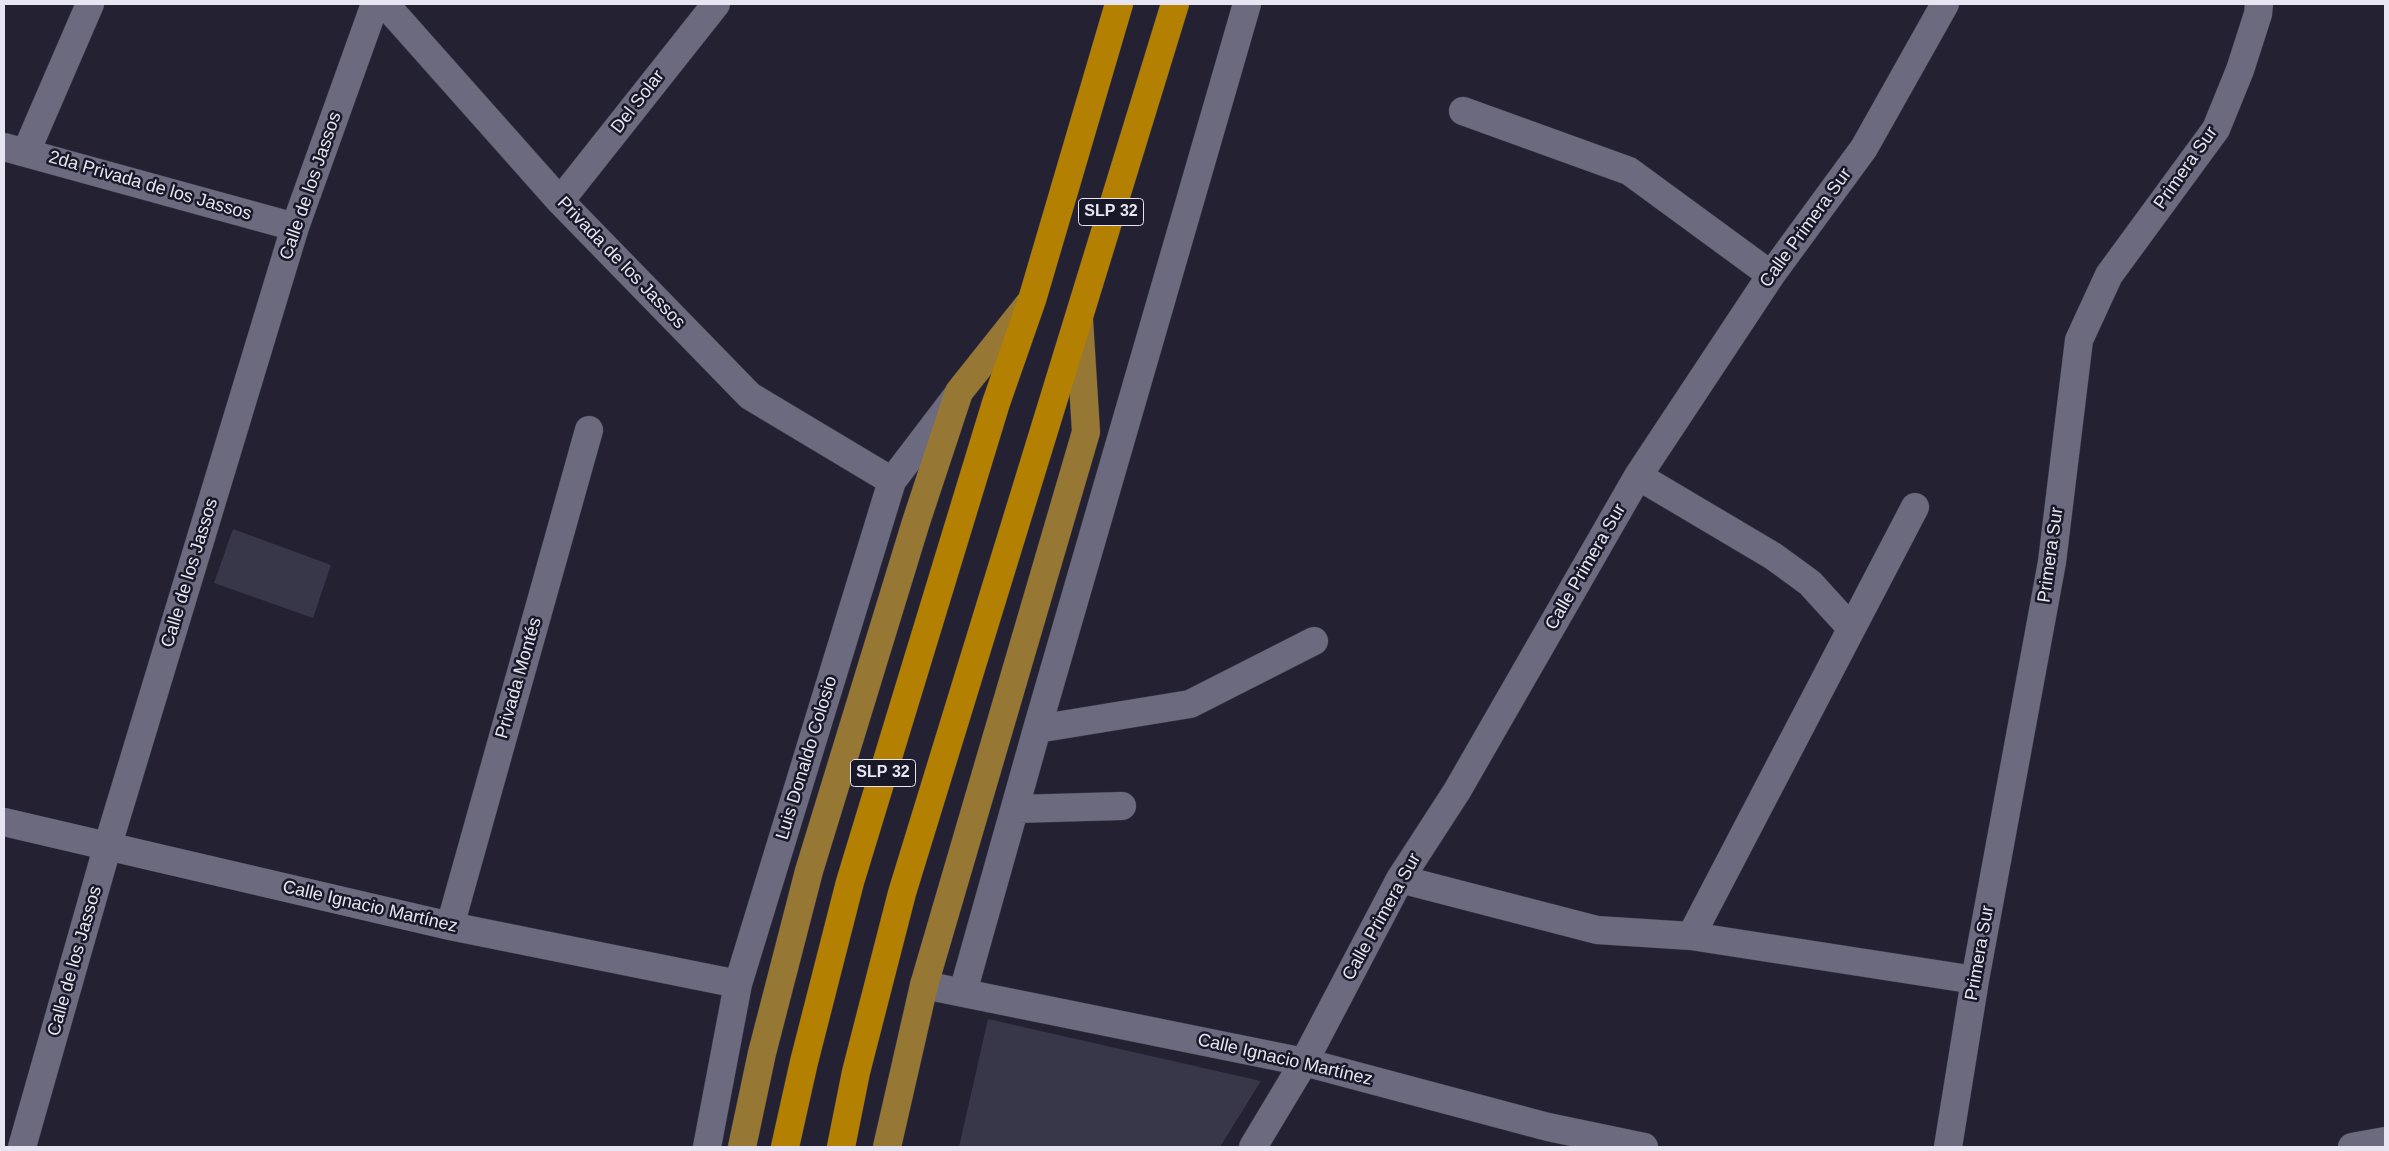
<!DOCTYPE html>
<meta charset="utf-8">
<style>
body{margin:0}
#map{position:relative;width:2389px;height:1151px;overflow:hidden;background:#232132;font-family:Arial,sans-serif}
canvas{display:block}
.frame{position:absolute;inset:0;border:5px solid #e6e5f1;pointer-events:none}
</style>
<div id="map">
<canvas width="2389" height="1151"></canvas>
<div class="frame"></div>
</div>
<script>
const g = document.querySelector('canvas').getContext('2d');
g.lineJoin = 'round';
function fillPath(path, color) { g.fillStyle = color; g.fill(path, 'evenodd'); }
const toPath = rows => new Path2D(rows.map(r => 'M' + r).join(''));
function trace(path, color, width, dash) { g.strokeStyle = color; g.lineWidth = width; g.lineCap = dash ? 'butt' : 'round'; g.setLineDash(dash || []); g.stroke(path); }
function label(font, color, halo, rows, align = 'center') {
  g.font = font + ' Arial,sans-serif'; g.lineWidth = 5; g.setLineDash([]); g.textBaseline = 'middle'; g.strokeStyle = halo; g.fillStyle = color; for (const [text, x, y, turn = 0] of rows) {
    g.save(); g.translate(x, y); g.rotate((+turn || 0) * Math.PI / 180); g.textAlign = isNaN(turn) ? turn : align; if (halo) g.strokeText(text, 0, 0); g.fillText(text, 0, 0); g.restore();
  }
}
const building = toPath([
 [233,529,331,565,313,618,214,583],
 [988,1019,1261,1081,1220,1147,959,1147]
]);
const minor = toPath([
 [385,4,560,201,750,396,892,481],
 [1463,111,1629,171,1771,275],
 [4,147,295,227],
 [26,152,90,4],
 [560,201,716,4],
 [1638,476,1773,556,1810,583,1851,628],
 [1037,729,1190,704,1314,641],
 [1016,809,1122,806],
 [4,822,450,926,738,984],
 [1400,879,1597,930,1691,936,1975,980],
 [450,926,589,430],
 [1691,936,1915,507],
 [924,985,1304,1062,1548,1127,1644,1147],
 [963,992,1037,729,1247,4],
 [22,1147,107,848,295,227,375,4],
 [707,1147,738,984,892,481,956,397],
 [1253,1147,1304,1062,1400,879,1457,791,1638,476,1771,275,1864,148,1945,4],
 [1948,1147,1975,980,2052,562,2079,340,2109,275,2216,129,2240,70,2258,14,2259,4],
 [2352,1147,2385,1141]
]);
const major = toPath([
 [742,1147,762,1053,809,871,916,522,959,392,1029,304],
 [887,1147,924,985,1086,432,1079,319]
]);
const highway = toPath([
 [785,1147,804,1062,850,882,996,403,1032,300,1119,4],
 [841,1147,856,1072,902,893,1175,4]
]);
const shields = [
 [1111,212,65],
 [883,773,65]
];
const shieldNames = [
 ["SLP 32",1111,212],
 ["SLP 32",883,773]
];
const streetNames = [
 ["Del Solar",638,102,-52],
 ["Primera Sur",2186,168,-55],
 ["2da Privada de los Jassos",150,186,16],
 ["Calle de los Jassos",311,186,-71],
 ["Calle Primera Sur",1806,228,-54],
 ["Privada de los Jassos",621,263,46],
 ["Primera Sur",2051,555,-82],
 ["Calle Primera Sur",1586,567,-60],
 ["Calle de los Jassos",190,573,-73],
 ["Privada Montés",519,678,-74],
 ["Luis Donaldo Colosio",807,758,-73],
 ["Calle Ignacio Martínez",370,907,13],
 ["Calle Primera Sur",1382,917,-61],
 ["Primera Sur",1980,953,-80],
 ["Calle de los Jassos",75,961,-74],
 ["Calle Ignacio Martínez",1285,1060,13]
];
fillPath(building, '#373749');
trace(minor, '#3c3b49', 29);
trace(major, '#3c3b49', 29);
trace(highway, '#3c3b49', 29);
trace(minor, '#6b6a7f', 28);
trace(major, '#967733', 28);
trace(highway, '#b38001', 28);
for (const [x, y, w] of shields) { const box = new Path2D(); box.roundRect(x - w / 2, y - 13.5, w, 27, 4); g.fillStyle = '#191828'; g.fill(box); trace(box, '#e6e5f1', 1); }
label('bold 16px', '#e6e5f1', null, shieldNames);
label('18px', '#e6e5f1', '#191828', streetNames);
</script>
